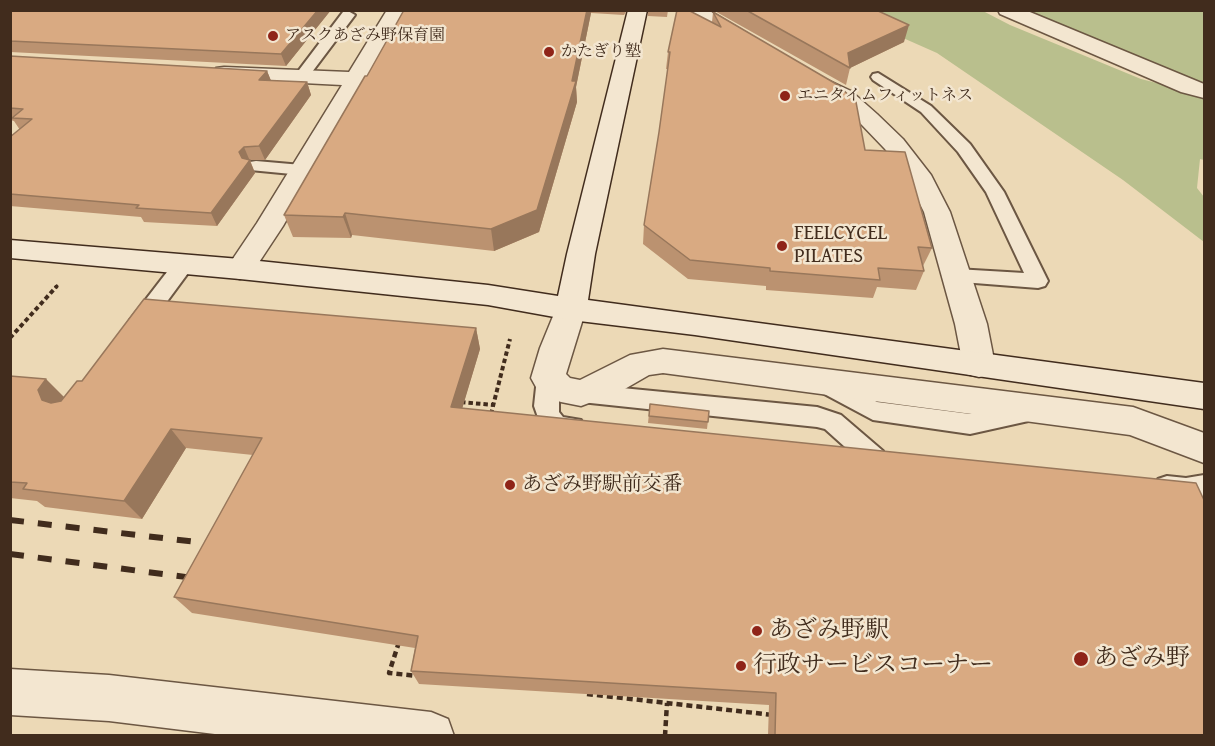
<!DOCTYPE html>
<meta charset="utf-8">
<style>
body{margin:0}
#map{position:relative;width:1215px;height:746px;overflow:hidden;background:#ecd9b6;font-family:"Gentium Book Plus",serif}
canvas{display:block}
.frame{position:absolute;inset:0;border:12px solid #412c1d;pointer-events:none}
</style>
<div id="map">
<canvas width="1215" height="746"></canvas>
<div class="frame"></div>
</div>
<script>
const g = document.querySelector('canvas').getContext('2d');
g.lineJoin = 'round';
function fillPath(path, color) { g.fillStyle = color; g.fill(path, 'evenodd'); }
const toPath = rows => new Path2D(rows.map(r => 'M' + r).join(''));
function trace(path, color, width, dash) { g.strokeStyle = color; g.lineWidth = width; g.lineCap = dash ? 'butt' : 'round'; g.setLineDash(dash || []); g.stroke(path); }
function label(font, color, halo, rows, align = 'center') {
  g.font = font + ' "Gentium Book Plus","Noto Serif JP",serif'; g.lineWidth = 5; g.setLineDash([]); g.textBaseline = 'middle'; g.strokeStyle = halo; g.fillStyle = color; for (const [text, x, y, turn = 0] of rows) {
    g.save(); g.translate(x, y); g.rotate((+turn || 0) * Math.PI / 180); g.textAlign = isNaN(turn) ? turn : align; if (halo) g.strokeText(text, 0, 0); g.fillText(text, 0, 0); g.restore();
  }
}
const green = toPath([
 [842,11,983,11,1010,25,1141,79,1204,95,1204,160,1200,159,1197,188,1204,197,1204,242,1123,180,937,53],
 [1023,11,1204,11,1204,83,1196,82]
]);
const pathFar2 = toPath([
 [55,288,58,285]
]);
const pathFar1 = toPath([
 [10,338,57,286],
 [461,402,493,405],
 [491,414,510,339]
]);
const path = toPath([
 [399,642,389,673,418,676],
 [587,694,773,715],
 [665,736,667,703]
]);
const lane = toPath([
 [348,11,355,15,306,80,296,80,294,77,296,74,343,12,348,11],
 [878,73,931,106,970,144,1004,192,1048,281,1045,286,1038,288,949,281,946,276,949,271,956,269,1024,273,986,192,958,152,921,112,873,80,871,77,873,74,878,73],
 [256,161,302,165,308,166,311,170,308,174,302,175,250,170,247,166,250,162,256,161],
 [184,257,191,259,194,264,191,269,146,330,138,333,130,330,127,325,130,320,177,259,184,257],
 [548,369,556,372,559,378,559,412,563,417,581,420,585,427,581,434,573,437,557,436,549,433,540,423,534,406,537,378,540,372,548,369],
 [823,374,877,402,970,414,1033,402,1041,404,1045,411,1041,418,1033,420,970,434,873,420,815,389,812,383,815,377,823,374],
 [581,384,817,407,841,415,883,451,886,458,883,465,874,468,865,465,825,429,817,427,581,402,573,399,569,393,573,387,581,384],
 [1204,475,1204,497,1186,500,1167,498,1158,495,1154,487,1158,479,1167,476,1186,478,1204,475]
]);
const street = toPath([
 [387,10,406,10,283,226,250,276,240,279,230,276,226,269,257,223,342,85,224,79,216,78,213,73,216,68,224,67,349,72,387,10],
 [684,10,708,10,758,40,761,44,758,48,751,50,744,48,684,10],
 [998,10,1025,10,1204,84,1204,98,1181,92,1000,14,998,10],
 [821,77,851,91,877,114,903,139,931,175,950,212,987,324,995,365,991,374,979,377,967,374,963,365,955,324,924,212,906,176,885,149,861,124,835,101,813,89,810,84,813,79,821,77],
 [571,298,582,301,586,309,566,374,570,378,580,380,630,355,663,349,1133,407,1204,433,1204,463,1130,435,663,373,649,375,623,390,581,406,561,402,549,398,536,387,531,378,540,348,556,309,560,301,571,298],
 [10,669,109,675,431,712,448,719,454,736,231,736,109,721,10,715,10,669]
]);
const secondary = toPath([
 [628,10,647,10,595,254,588,300,1204,383,1204,409,695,335,571,320,488,305,240,279,10,258,10,240,240,259,488,285,558,296,567,254,628,10]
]);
const rail = toPath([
 [10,520,222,545],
 [10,554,201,579]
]);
const wall = toPath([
 [10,10,331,10,286,66,10,52],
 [404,10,627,10,624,15,591,13,576,87,577,102,539,232,494,251,352,235,351,238,293,237,284,215,367,76],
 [648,10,668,10,667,17,648,16],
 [713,10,876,10,904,42,850,68,846,85],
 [713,12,865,150,932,248,923,266,924,271,916,290,877,287,873,298,766,290,766,286,688,279,643,244,644,225,659,132,668,69,666,69,668,52,712,22],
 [10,56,267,71,271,81,307,82,311,95,265,160,250,160,255,173,217,226,144,222,141,217,10,206,10,137,20,130,14,121,10,120],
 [476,328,480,349,462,408,1204,735,768,735,769,705,419,684,411,671,415,648,192,613,174,597,253,455,186,448,142,519,45,507,37,501,10,498,10,376,64,397,82,381],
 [650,404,709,411,707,429,648,423]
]);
const shadedWall = toPath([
 [318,10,331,10,286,66,281,54],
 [587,10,591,10,591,13,576,87,577,102,539,232,494,251,491,229],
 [909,25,904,42,850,68,848,53],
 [267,71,272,83,259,80],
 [307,82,311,95,265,160,259,146],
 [244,147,255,173,217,226,211,213,245,165,239,152],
 [345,213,352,235,351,238,343,217],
 [476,328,480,349,457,426,451,407],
 [46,379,65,398,57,410,42,400,38,390],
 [171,429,186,448,142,519,124,501]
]);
const building = toPath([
 [10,10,318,10,281,54,10,41,10,10],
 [404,10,587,10,572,81,576,81,537,210,491,229,345,213,343,217,284,215,365,76,367,76,404,10],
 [677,10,688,10,721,27,713,12,838,85,856,102,865,150,905,152,932,248,918,247,924,271,878,268,880,280,770,271,770,268,690,260,644,225,659,132,670,52,668,52,677,10],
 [746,10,876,10,909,25,848,53,850,68,746,10],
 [10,56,267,71,259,80,307,82,259,146,244,147,239,152,242,158,250,160,211,213,136,208,139,205,10,194,10,137,32,119,12,118,23,109,10,108,10,56],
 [144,299,476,328,451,407,1196,483,1204,500,1204,735,775,735,776,693,411,671,418,636,174,597,262,438,171,429,124,501,23,489,27,483,10,482,10,376,46,379,38,390,42,400,51,403,61,401,77,381,82,381,144,299],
 [650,404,709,411,708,422,649,416,650,404]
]);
const markers = [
 [273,36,6,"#8f2418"],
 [549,52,6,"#8f2418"],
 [785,96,6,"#8f2418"],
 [782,246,6,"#8f2418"],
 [510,485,6,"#8f2418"],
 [757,631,6,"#8f2418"],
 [1081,659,8,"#8f2418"],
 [741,666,6,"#8f2418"]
];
const farPoinames = [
 ["アスクあざみ野保育園",285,36],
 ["かたぎり塾",561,52],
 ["エニタイムフィットネス",797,96]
];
const poiNames = [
 ["FEELCYCEL",794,234],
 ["PILATES",794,257],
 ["あざみ野駅前交番",522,485]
];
const nearPoinames = [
 ["あざみ野駅",769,631],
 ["あざみ野",1094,659],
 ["行政サービスコーナー",753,666]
];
fillPath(green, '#b9bf8d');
trace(lane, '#6c5743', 4);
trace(street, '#6c5743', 3);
trace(secondary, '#412c1d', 3);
trace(pathFar2, '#412c1d', 3, [4, 2]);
trace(pathFar1, '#412c1d', 4, [4.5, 3]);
trace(path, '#412c1d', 4.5, [6, 4]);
fillPath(lane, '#f3e6d0');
fillPath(street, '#f3e6d0');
fillPath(secondary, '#f3e6d0');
trace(rail, '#412c1d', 6, [14, 14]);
fillPath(wall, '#bb9270');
fillPath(shadedWall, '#98775b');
fillPath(building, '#d9aa82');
trace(building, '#98775b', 1.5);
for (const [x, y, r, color] of markers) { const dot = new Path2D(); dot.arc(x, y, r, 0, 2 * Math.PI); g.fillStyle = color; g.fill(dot); trace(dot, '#f3e6d0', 2); }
label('16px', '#412c1d', '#f3e6d0', farPoinames, 'left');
label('20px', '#412c1d', '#f3e6d0', poiNames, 'left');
label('24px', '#412c1d', '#f3e6d0', nearPoinames, 'left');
</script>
